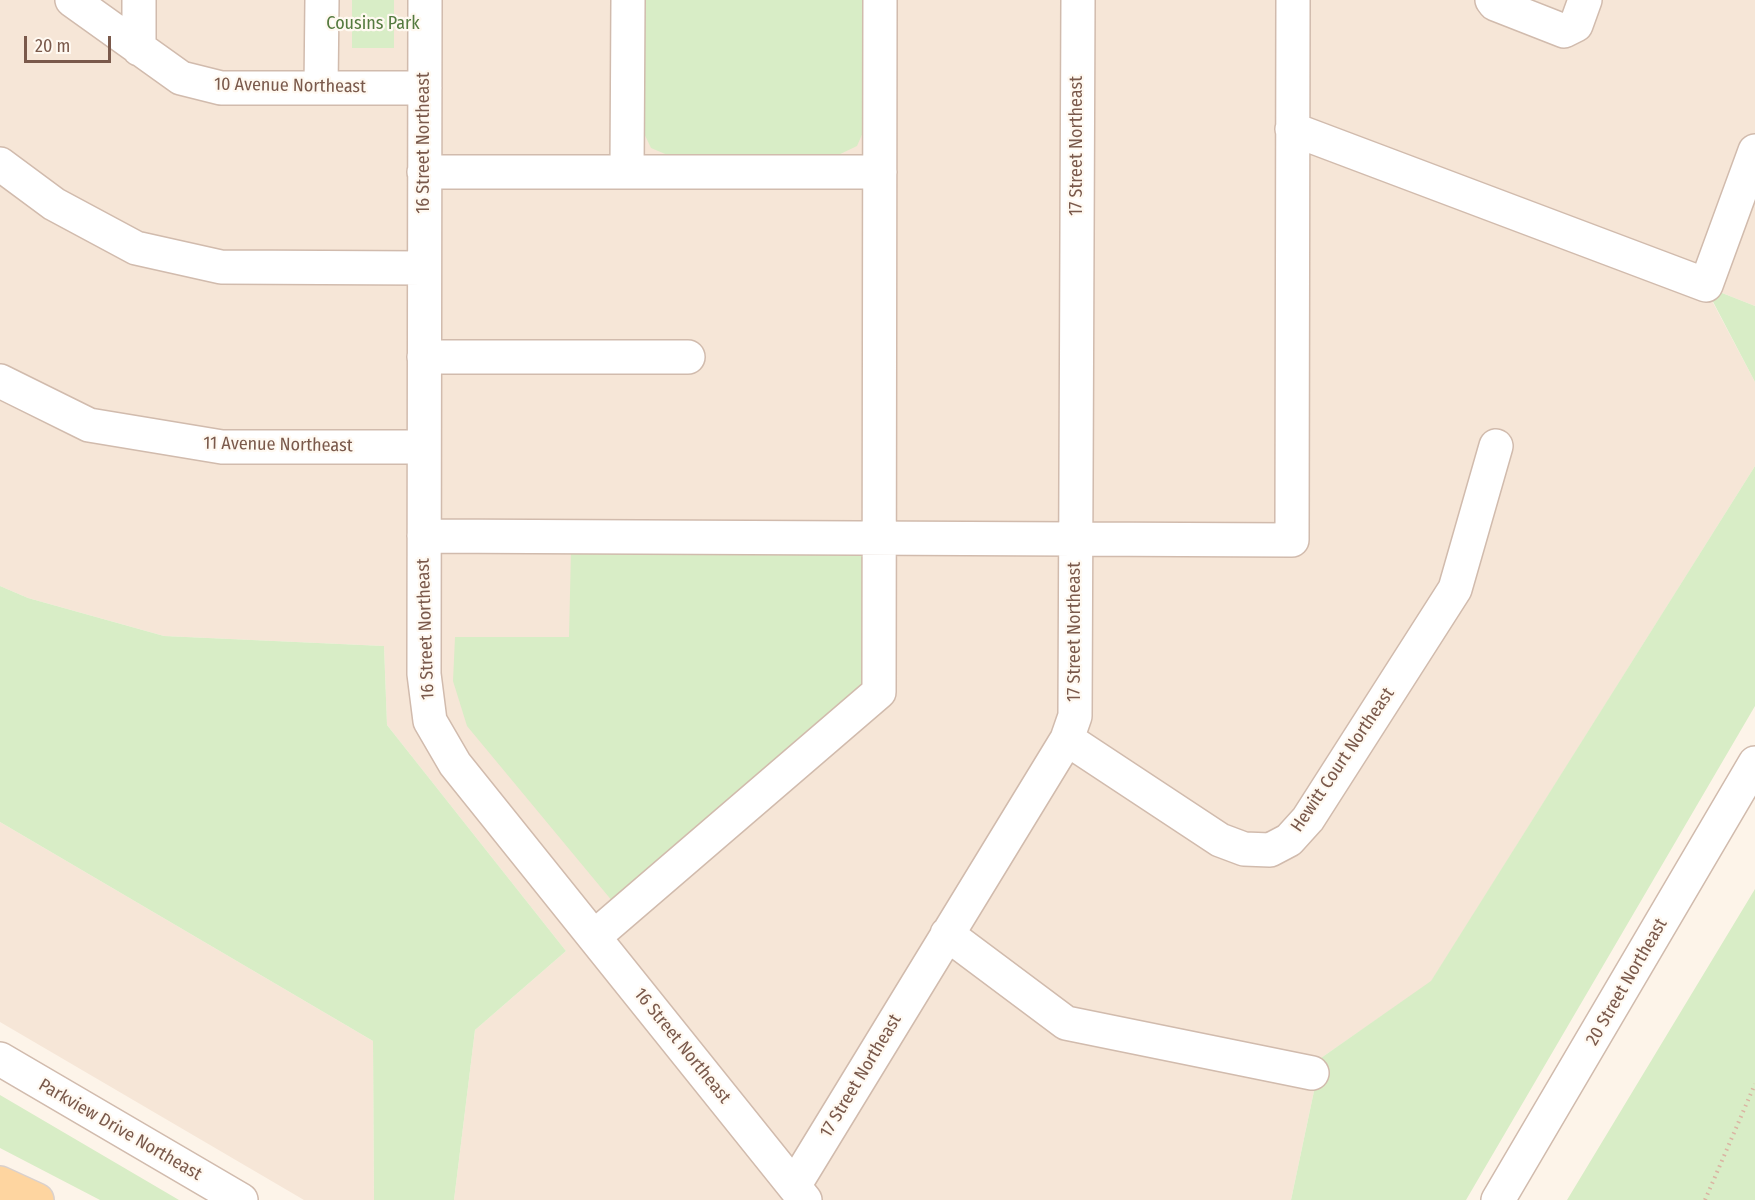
<!DOCTYPE html>
<style>
body{margin:0}
#map{position:relative;width:1755px;height:1200px;overflow:hidden;background:#fdf4e9;font-family:"Fira Sans Condensed",sans-serif}
canvas{display:block}
.scale{position:absolute;left:24px;top:36px;width:87px;height:27px;box-sizing:border-box;border:3px solid #7a594b;border-top:0;padding-left:8px;font-size:18px;line-height:21px;white-space:nowrap;color:#7a594b;-webkit-text-stroke:4px #fff9f1;paint-order:stroke}
</style>
<div id="map">
<canvas width="1755" height="1200"></canvas>
<div class="scale">20 m</div>
</div>
<script>
const g = document.querySelector('canvas').getContext('2d');
g.lineJoin = 'round';
function fillPath(path, color) { g.fillStyle = color; g.fill(path, 'evenodd'); }
const toPath = rows => new Path2D(rows.map(r => 'M' + r).join(''));
function trace(path, color, width, dash) { g.strokeStyle = color; g.lineWidth = width; g.lineCap = dash ? 'butt' : 'round'; g.setLineDash(dash || []); g.stroke(path); }
function label(font, color, halo, rows, align = 'center') {
  g.font = font + ' "Fira Sans Condensed",sans-serif'; g.lineWidth = 4.5; g.setLineDash([]); g.textBaseline = 'middle'; g.strokeStyle = halo; g.fillStyle = color; for (const [text, x, y, turn = 0] of rows) {
    g.save(); g.translate(x, y); g.rotate((+turn || 0) * Math.PI / 180); g.textAlign = isNaN(turn) ? turn : align; if (halo) g.strokeText(text, 0, 0); g.fillText(text, 0, 0); g.restore();
  }
}
const residential = toPath([
 [0,0,1755,0,1755,306,1717,291,1710,297,1755,382,1755,466,1431,982,1321,1058,1291,1200,454,1200,475,1030,566,951,387,725,384,646,164,636,28,598,0,586],
 [0,822,373,1041,374,1200,304,1200,0,1022]
]);
const green = toPath([
 [352,0,394,0,394,48,352,48],
 [640,0,869,0,868,121,857,146,834,157,677,159,651,148,641,127],
 [1717,291,1755,306,1755,382,1710,296],
 [1755,466,1755,706,1466,1200,1291,1200,1321,1058,1431,981],
 [851,546,871,564,870,691,613,902,467,726,453,681,455,637,569,637,571,549],
 [0,586,28,598,164,636,384,646,387,725,566,951,475,1030,454,1200,374,1200,373,1041,0,822],
 [1755,889,1755,1200,1567,1200],
 [0,1095,179,1200,100,1200,0,1148]
]);
const path = toPath([
 [1705,1200,1755,1084]
]);
const minor = toPath([
 [72,0,181,78,221,88,425,88],
 [425,0,424,674,430,721,455,764,805,1200],
 [1492,0,1495,4,1564,31,1576,25,1585,0],
 [139,49,139,0],
 [321,88,322,0],
 [1292,129,1706,285,1755,151],
 [0,164,54,204,136,248,221,267,424,268],
 [627,171,628,0],
 [424,172,880,172],
 [424,357,688,357],
 [0,381,89,425,222,447,424,447],
 [424,536,1292,540,1293,0],
 [1067,739,1220,840,1244,849,1270,850,1289,840,1308,819,1455,589,1496,446],
 [947,934,1066,1023,1312,1073],
 [594,937,879,692,880,0],
 [0,1059,241,1200],
 [794,1186,1067,739,1075,716,1078,0],
 [1498,1200,1755,763]
]);
const major = toPath([
 [0,1183,37,1200]
]);
const parkNames = [
 ["Cousins Park",373,24]
];
const streetNames = [
 ["10 Avenue Northeast",290,86,1],
 ["16 Street Northeast",424,143,-90],
 ["17 Street Northeast",1077,146,-90],
 ["11 Avenue Northeast",278,445,1],
 ["16 Street Northeast",426,629,-92],
 ["17 Street Northeast",1075,632,-90],
 ["Hewitt Court Northeast",1343,760,-56],
 ["20 Street Northeast",1627,982,-60],
 ["16 Street Northeast",682,1046,51],
 ["17 Street Northeast",861,1076,-59],
 ["Parkview Drive Northeast",120,1130,30]
];
fillPath(residential, '#f6e6d7');
fillPath(green, '#d8edc6');
trace(minor, '#d1bbad', 36);
trace(major, '#dad1cd', 36);
trace(path, '#dab4a2', 4, [1.5, 4.5]);
trace(minor, '#fff', 33);
trace(major, '#fed5a0', 33);
label('18px', '#547a3f', '#fff9f1', parkNames);
label('18px', '#7a594b', '#fff9f1', streetNames);
</script>
